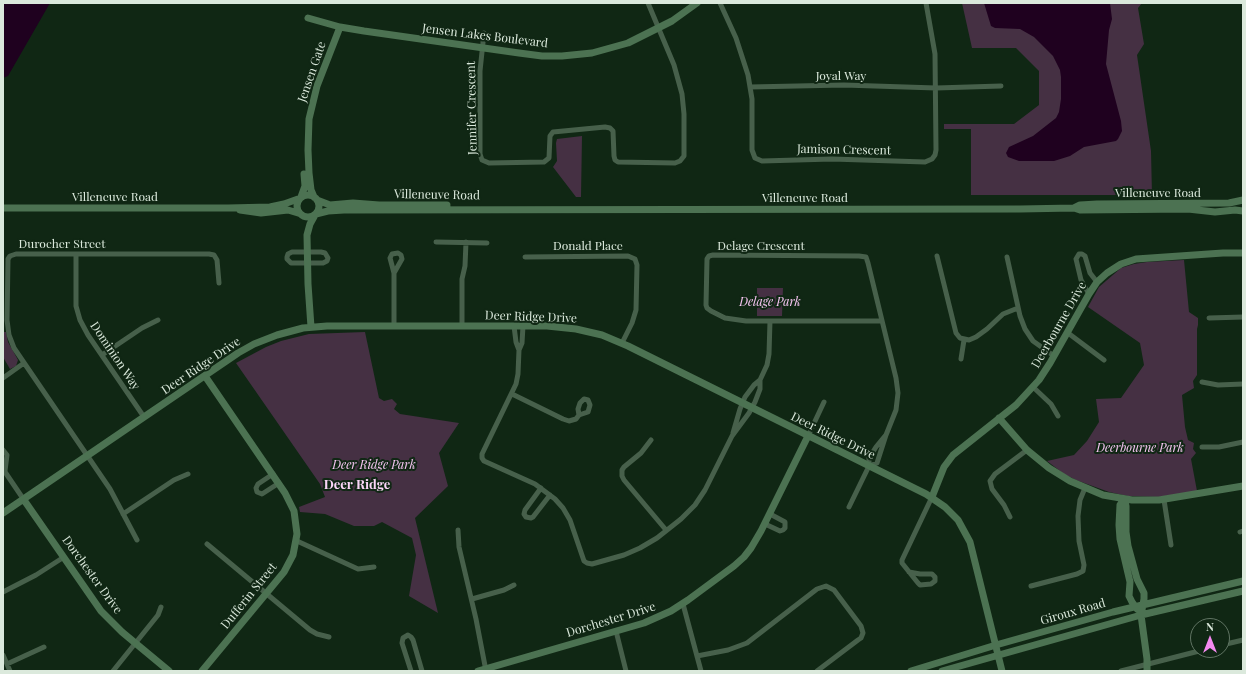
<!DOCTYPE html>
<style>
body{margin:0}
#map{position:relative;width:1246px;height:674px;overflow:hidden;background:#102714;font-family:"Playfair Display",serif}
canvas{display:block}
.frame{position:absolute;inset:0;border:4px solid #dbe9dc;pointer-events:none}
.north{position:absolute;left:1190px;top:618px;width:40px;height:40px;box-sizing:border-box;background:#102714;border:1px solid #617564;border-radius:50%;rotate:0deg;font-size:11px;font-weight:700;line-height:16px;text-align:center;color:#dbe9dc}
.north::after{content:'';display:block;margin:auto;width:14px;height:18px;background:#f489f0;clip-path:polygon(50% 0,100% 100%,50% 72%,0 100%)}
</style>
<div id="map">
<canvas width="1246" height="674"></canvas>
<div class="frame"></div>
<div class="north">N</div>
</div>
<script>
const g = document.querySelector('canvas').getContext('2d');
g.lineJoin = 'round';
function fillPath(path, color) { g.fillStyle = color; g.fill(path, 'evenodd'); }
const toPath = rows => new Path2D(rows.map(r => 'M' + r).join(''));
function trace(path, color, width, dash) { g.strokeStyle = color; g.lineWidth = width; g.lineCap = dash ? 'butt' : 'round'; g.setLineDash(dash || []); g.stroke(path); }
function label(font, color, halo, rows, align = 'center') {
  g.font = font + ' "Playfair Display",serif'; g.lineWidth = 4; g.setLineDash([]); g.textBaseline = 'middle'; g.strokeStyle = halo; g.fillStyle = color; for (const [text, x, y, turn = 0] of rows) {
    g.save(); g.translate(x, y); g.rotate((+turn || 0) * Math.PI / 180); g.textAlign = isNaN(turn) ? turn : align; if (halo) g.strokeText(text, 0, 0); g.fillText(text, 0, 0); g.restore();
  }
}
const green = toPath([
 [962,3,1142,3,1138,8,1144,44,1137,55,1151,151,1152,195,971,195,971,129,944,129,944,124,1014,124,1039,105,1039,71,1016,48,972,48],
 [582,136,581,197,576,197,553,167,557,161,556,143,557,139],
 [1184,260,1189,312,1198,318,1198,325,1197,329,1197,375,1193,381,1194,388,1182,395,1185,427,1188,440,1194,443,1193,449,1196,453,1191,459,1197,491,1159,497,1128,496,1109,492,1076,480,1064,474,1047,461,1074,455,1087,441,1099,422,1096,399,1121,398,1144,365,1140,343,1088,307,1099,287,1121,268,1134,264,1147,262],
 [757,288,783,288,782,316,757,316],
 [3,332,6,332,8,342,18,360,16,366,10,369,3,357],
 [365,332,379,398,384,401,392,399,397,404,394,409,400,414,459,423,439,453,448,486,415,518,438,613,409,596,416,555,412,538,382,522,374,526,354,526,325,514,300,512,299,507,325,497,320,484,236,363,266,347,281,341,309,334]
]);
const water = toPath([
 [3,3,50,3,8,76,3,78],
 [984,3,1110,3,1112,19,1109,30,1106,64,1121,121,1122,131,1118,139,1116,141,1084,147,1070,156,1054,161,1019,161,1008,157,1006,153,1009,147,1033,136,1056,118,1059,112,1061,99,1061,77,1060,70,1053,56,1034,37,1020,29,995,28,991,26]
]);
const street = toPath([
 [720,3,736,38,748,75,752,99,752,150,755,158,762,161,832,159,925,162,932,159,935,155,936,150,935,54,926,3],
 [484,33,480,71,480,154,482,160,489,163,544,162,549,158,550,136,553,132,605,127,610,128,613,131,614,156,615,160,618,162,675,163,680,161,684,156,684,114,682,94,674,65,648,3],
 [750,87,844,85,936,88,1001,86],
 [436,242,487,243],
 [292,252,321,252,325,253,328,258,327,261,323,263,291,263,287,259,287,257,288,254,292,252],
 [76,254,76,306,80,320,88,335,144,417],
 [937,256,956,333,960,338,969,340,976,337,987,329,1003,314,1018,308],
 [525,257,628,256,635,259,637,265,636,310,632,323,622,343],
 [1007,257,1020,316,1025,329,1033,341,1054,356],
 [1089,294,1081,280,1076,259,1079,254,1082,254,1085,256,1090,273,1097,282],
 [1209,318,1243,317],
 [394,326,394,273,390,258,392,254,398,253,401,255,402,259,394,273],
 [462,326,462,279,465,266,466,242],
 [514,326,516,342,519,350],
 [523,326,522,343,519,350,518,374,516,384,482,454,482,458,484,461,535,484,555,499,563,508,570,520,584,561,587,563,592,564,624,555,640,548,657,538,681,519,695,505,705,490,732,436,749,413,755,402,760,389,760,380,767,365,769,354,770,321],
 [1068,333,1104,360],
 [102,355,142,328,158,320],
 [961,359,964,340],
 [3,378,24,363],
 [1202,382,1218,385,1243,384],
 [1033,387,1051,404,1058,416],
 [512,394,563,419,569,421,576,419,579,415,588,412,590,405,588,400,584,399,580,403,578,409,579,415],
 [733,433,740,409,745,397,754,385,760,380],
 [808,436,824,402],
 [651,440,641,453,624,467,622,470,622,476,624,480,666,530],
 [1202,447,1219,447,1243,442],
 [3,450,7,455,5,471],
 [869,466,877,463,886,435,896,410,898,393,896,378,868,263,866,257,859,256,713,255,709,256,707,259,706,305,707,308,711,311,725,318,746,321,882,321],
 [869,466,869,458,876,447,885,436],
 [3,469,24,500],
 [273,474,258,484,256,488,257,492,262,494,279,483],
 [541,488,525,510,524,514,526,517,531,518,533,517,550,495],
 [1164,500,1171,545],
 [849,507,869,466],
 [123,514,174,480,188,474],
 [1010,517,1004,505,992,489,990,481,995,474,1027,450],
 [765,524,780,531,783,530,785,528,785,522,770,514],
 [458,530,459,547,476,619,486,671],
 [1240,532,1243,531],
 [137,540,110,489,14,348,9,335,7,320,8,259,10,256,16,254,209,254,214,255,217,260,219,283],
 [297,541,358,569,374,567],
 [207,544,310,630,317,634,329,637],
 [909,572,920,574,932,574,935,577,935,581,931,584,920,585,918,583,902,563,902,560,932,497],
 [1031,586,1077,574,1083,571,1084,565,1079,541,1078,516,1080,500,1085,488],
 [3,592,36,575,64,557],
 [472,599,504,590,514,585],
 [683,604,701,671],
 [616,631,626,671],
 [1222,645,1243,640],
 [3,655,10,671],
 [697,656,728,650,747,643,817,589,826,586,834,590,861,626,863,633,861,638,858,640,817,671],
 [7,664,44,647],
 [113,671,158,615,161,607],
 [411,671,402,643,403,638,408,635,411,637,413,640,422,671],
 [1121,671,1203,650]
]);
const secondary = toPath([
 [308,18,340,27,364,31,519,53,542,56,562,56,592,53,628,43,672,21,697,3],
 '297 206a11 11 0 1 1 22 0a11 11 0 1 1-22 0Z',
 [301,197,305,186,304,174],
 [314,197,311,190,309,173,308,150,309,119,317,86,340,27],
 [317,200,330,205,353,203,379,205,447,205],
 [3,208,228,208,270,207,284,204,298,199],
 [1074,208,1080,210,1188,209,1215,212,1235,210,1243,211],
 [240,210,261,213,288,210,298,213],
 [316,214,328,211,344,210,1020,209,1074,208,1080,205,1097,204,1229,203,1243,200],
 [311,327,308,284,307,235,310,224,315,215],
 [999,418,1027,450,1049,468,1070,481,1103,495,1132,500,1159,500,1243,486],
 [932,497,944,467,953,455,1016,405,1039,380,1050,363,1089,294,1097,282,1107,273,1121,264,1136,259,1223,253,1243,253],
 [1124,499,1126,506,1126,532,1128,546,1137,579,1144,593,1144,599,1141,615,1147,659,1147,671],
 [1124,499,1120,505,1119,525,1120,539,1130,582,1129,596,1132,602,1137,609],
 [24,500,101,611,122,632,169,671],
 [3,513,238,353,254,344,277,335,303,328,327,326,547,326,576,329,602,335,628,346,926,494,945,507,958,520,970,542,1002,671],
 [202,671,284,572,293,555,297,534,294,511,285,493,205,376],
 [478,671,644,623,671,611,688,600,734,566,744,557,751,548,761,531,808,436],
 [911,671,996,645,1113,612,1243,581],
 [942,671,1141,615,1243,591]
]);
const streetNames = [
 ["Jensen Lakes Boulevard",485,36,7],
 ["Jensen Gate",312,72,-71],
 ["Joyal Way",841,76],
 ["Jennifer Crescent",472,108,-91],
 ["Jamison Crescent",844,150,1],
 ["Villeneuve Road",1158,193],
 ["Villeneuve Road",437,195,1],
 ["Villeneuve Road",115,197],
 ["Villeneuve Road",805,198],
 ["Durocher Street",62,244],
 ["Donald Place",588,246],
 ["Delage Crescent",761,246],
 ["Deer Ridge Drive",531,317,2],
 ["Deerbourne Drive",1059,325,-60],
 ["Dominion Way",115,356,56],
 ["Deer Ridge Drive",201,366,-34],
 ["Deer Ridge Drive",833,436,26],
 ["Dorchester Drive",92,575,54],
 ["Dufferin Street",249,596,-51],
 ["Giroux Road",1073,612,-16],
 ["Dorchester Drive",611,620,-17]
];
const parkNames = [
 ["Delage Park",770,302],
 ["Deerbourne Park",1140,448],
 ["Deer Ridge Park",374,465]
];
const neighbourhoodNames = [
 ["Deer Ridge",357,485]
];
fillPath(green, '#453043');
fillPath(water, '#1f011f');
trace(street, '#47604b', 5);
trace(secondary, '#4c7252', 7);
label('12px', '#dbe9dc', '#102714', streetNames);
label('italic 12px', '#f9c7f5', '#102714', parkNames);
label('bold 13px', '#fad5f7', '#102714', neighbourhoodNames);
</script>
